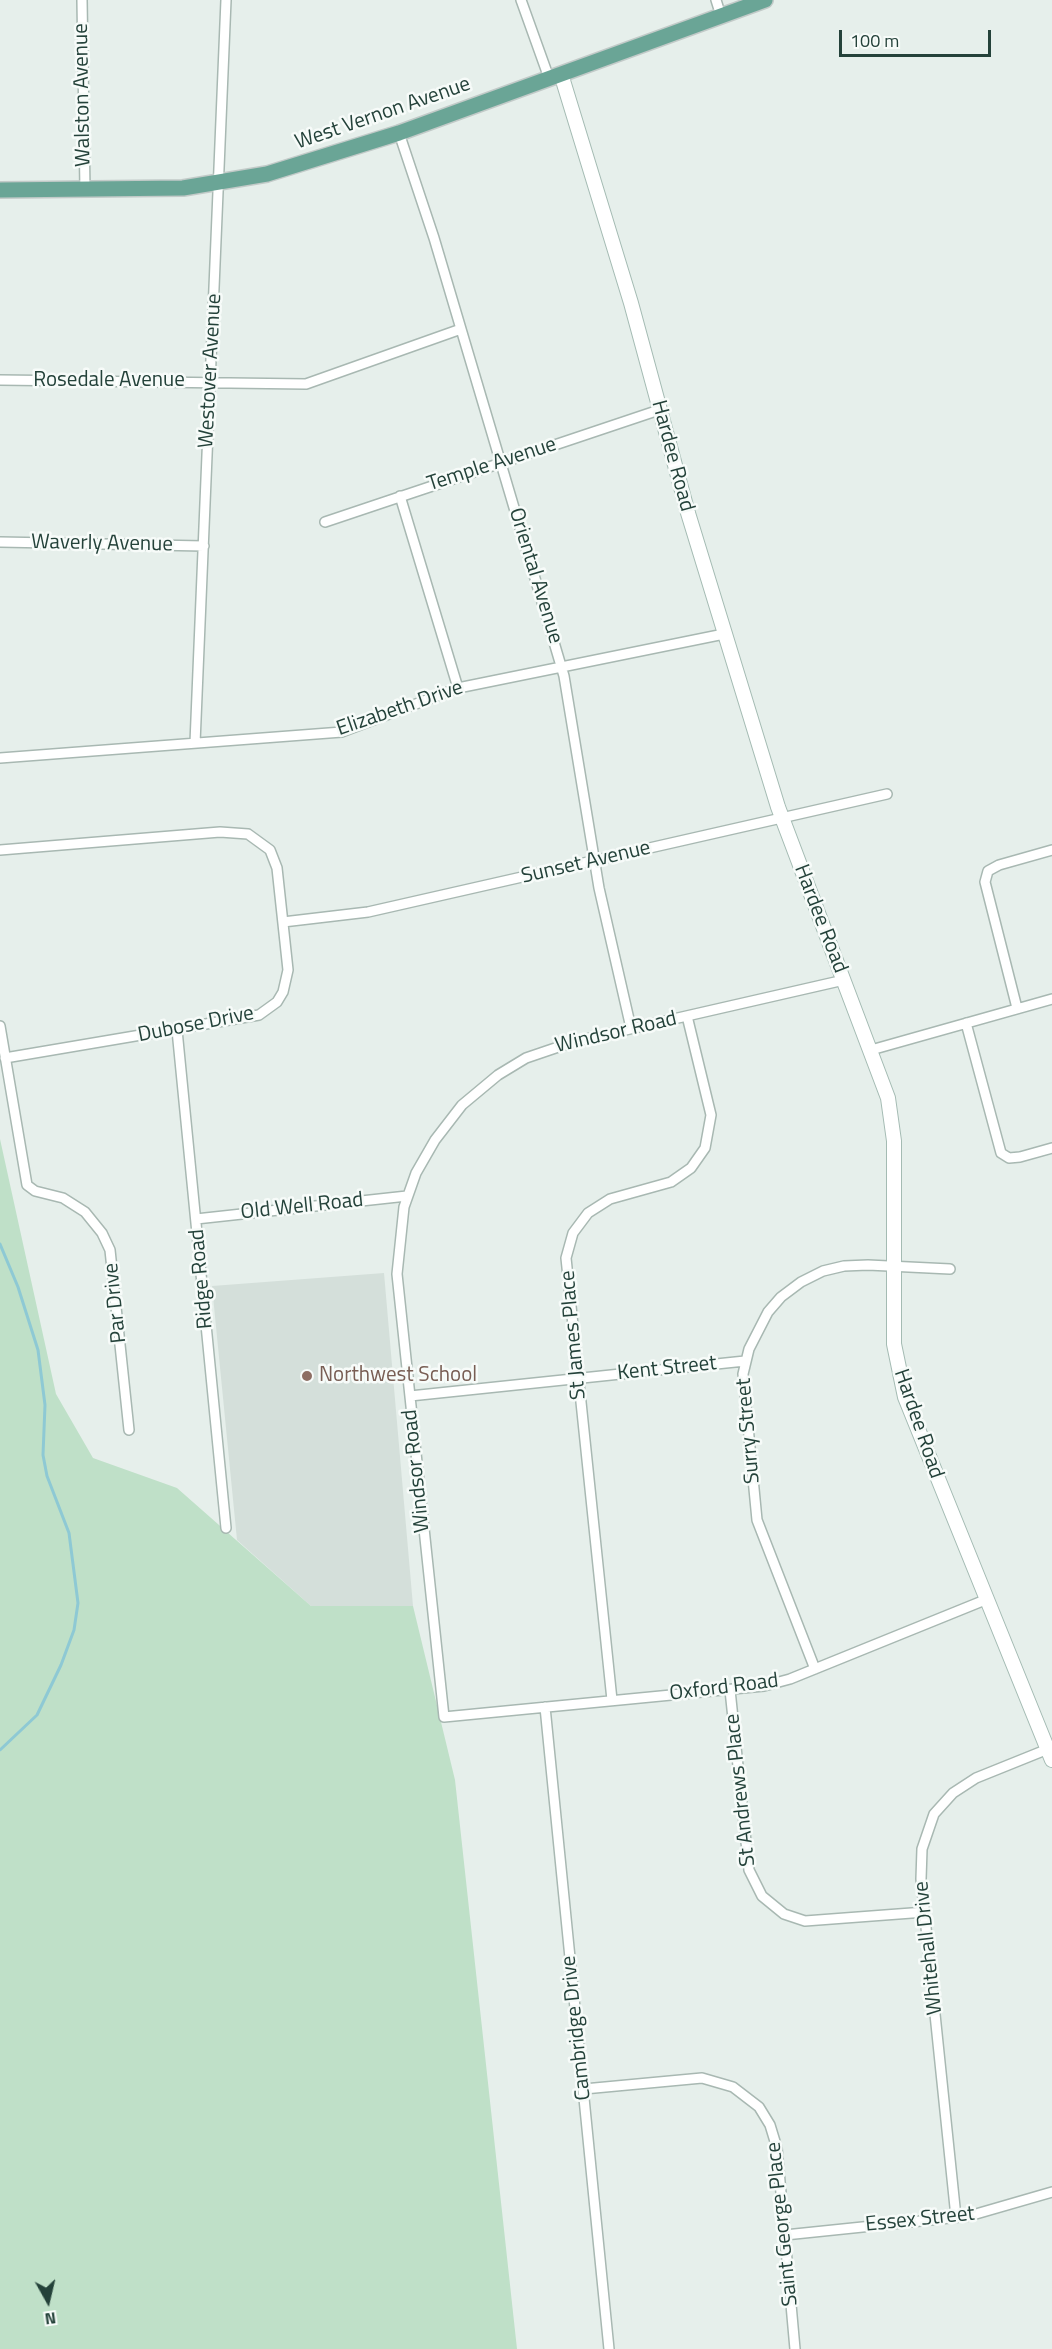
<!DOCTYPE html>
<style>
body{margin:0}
#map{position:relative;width:1052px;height:2349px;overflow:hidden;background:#e6efeb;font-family:"Titillium Web",sans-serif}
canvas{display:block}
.north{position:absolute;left:18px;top:2271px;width:60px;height:60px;-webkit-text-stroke:4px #f7fbf9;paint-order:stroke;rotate:172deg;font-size:16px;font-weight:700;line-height:24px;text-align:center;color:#24423a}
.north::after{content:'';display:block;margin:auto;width:21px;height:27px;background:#24423a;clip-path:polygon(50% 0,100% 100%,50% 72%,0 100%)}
.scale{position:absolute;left:839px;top:30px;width:152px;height:27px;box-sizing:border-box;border:3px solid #24423a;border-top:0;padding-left:8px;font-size:18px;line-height:21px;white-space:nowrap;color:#24423a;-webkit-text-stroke:4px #f7fbf9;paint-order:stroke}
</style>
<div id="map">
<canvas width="1052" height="2349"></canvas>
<div class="north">N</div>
<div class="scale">100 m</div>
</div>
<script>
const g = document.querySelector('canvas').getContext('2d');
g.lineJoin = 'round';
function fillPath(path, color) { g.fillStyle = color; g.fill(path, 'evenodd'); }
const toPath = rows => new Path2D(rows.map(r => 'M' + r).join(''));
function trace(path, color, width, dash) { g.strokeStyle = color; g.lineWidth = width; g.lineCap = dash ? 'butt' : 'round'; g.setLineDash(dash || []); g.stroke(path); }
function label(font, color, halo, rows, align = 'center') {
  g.font = font + ' "Titillium Web",sans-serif'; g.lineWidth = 5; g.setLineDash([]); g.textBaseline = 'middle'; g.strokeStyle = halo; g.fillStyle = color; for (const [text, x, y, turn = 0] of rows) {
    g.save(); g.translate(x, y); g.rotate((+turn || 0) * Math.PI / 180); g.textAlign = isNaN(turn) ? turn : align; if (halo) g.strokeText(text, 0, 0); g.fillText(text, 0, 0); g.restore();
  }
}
const built = toPath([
 [384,1273,413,1606,311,1606,237,1540,212,1286]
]);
const green = toPath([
 [0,1139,56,1394,93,1458,177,1488,311,1606,413,1606,455,1780,517,2349,0,2349]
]);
const stream = toPath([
 [0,1244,18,1287,38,1350,45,1405,43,1455,47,1476,69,1533,78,1603,74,1630,61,1665,37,1715,0,1750]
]);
const street = toPath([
 [82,0,85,190],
 [521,0,549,78],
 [716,0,721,16],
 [399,133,434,238,564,676,599,888,631,1028],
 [0,380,306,384,461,329],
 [400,496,458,688],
 [325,522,659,410],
 [0,542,204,546],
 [195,743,226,0],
 [0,758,342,732,458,688,724,634],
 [0,850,220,832,248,834,270,850,277,868,288,970,283,992,277,1002,259,1015,5,1058],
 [283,922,368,912,887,794],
 [844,980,573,1042,526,1058,498,1075,462,1105,435,1140,416,1173,404,1207,397,1274,444,1717,764,1686,790,1679,985,1600],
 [1017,1008,985,882,988,871,999,865,1052,850],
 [966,1023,1001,1153,1009,1158,1020,1157,1052,1148],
 [0,1026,27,1185,35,1191,63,1198,85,1212,102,1233,110,1250,129,1430],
 [177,1030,226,1528],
 [871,1050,1052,999],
 [196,1219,407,1196],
 [410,1396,745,1361],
 [815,1669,757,1520,743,1374,749,1349,768,1312,781,1297,801,1282,823,1271,844,1266,868,1265,950,1269],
 [730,1690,749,1870,762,1896,784,1914,805,1921,925,1912],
 [612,1700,566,1258,573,1233,588,1213,610,1199,671,1182,691,1168,705,1148,711,1115,687,1016],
 [545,1707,609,2349],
 [584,2089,702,2078,733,2087,759,2107,770,2125,777,2148,795,2349],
 [956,2217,921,1879,922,1849,934,1814,953,1793,976,1778,1048,1749],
 [785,2235,969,2216,1052,2192]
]);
const secondary = toPath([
 [561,74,631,303,688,513,778,807,888,1098,894,1141,894,1344,905,1397,1052,1760]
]);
const primary = toPath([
 [0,190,183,188,267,174,399,133,765,0]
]);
const markers = [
 [307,1376,6,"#8d6e63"]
];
const streetNames = [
 ["Walston Avenue",83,95,-91],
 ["West Vernon Avenue",383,114,-19],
 ["Westover Avenue",211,371,-87],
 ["Rosedale Avenue",109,381],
 ["Hardee Road",672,456,75],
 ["Temple Avenue",492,465,-18],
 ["Waverly Avenue",102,544,1],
 ["Oriental Avenue",535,576,73],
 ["Elizabeth Drive",400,709,-19],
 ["Sunset Avenue",586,863,-13],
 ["Hardee Road",820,919,69],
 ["Dubose Drive",196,1025,-11],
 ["Windsor Road",616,1033,-13],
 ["Old Well Road",302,1207,-6],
 ["Ridge Road",202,1279,-95],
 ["Par Drive",116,1303,-96],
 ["St James Place",574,1335,-95],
 ["Kent Street",667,1369,-6],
 ["Hardee Road",918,1424,71],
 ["Surry Street",749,1431,-95],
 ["Windsor Road",417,1471,-96],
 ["Oxford Road",724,1688,-7],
 ["St Andrews Place",741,1790,-96],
 ["Whitehall Drive",929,1948,-96],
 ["Cambridge Drive",577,2028,-96],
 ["Essex Street",920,2220,-6],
 ["Saint George Place",783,2224,-96]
];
const educationNames = [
 ["Northwest School",319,1376]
];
fillPath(built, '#d4dfda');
fillPath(green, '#bfe0c8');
trace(stream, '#8ec9d4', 3);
trace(street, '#a8b8b2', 12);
trace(secondary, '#a4bbb3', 16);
trace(primary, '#c2cac8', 18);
trace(street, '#fff', 9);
trace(secondary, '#fff', 14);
trace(primary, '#6aa596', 15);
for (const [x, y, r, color] of markers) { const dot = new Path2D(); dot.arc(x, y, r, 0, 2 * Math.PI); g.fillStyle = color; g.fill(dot); trace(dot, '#f7fbf9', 2); }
label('21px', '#24423a', '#f7fbf9', streetNames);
label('21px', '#785e54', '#f7fbf9', educationNames, 'left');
</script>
